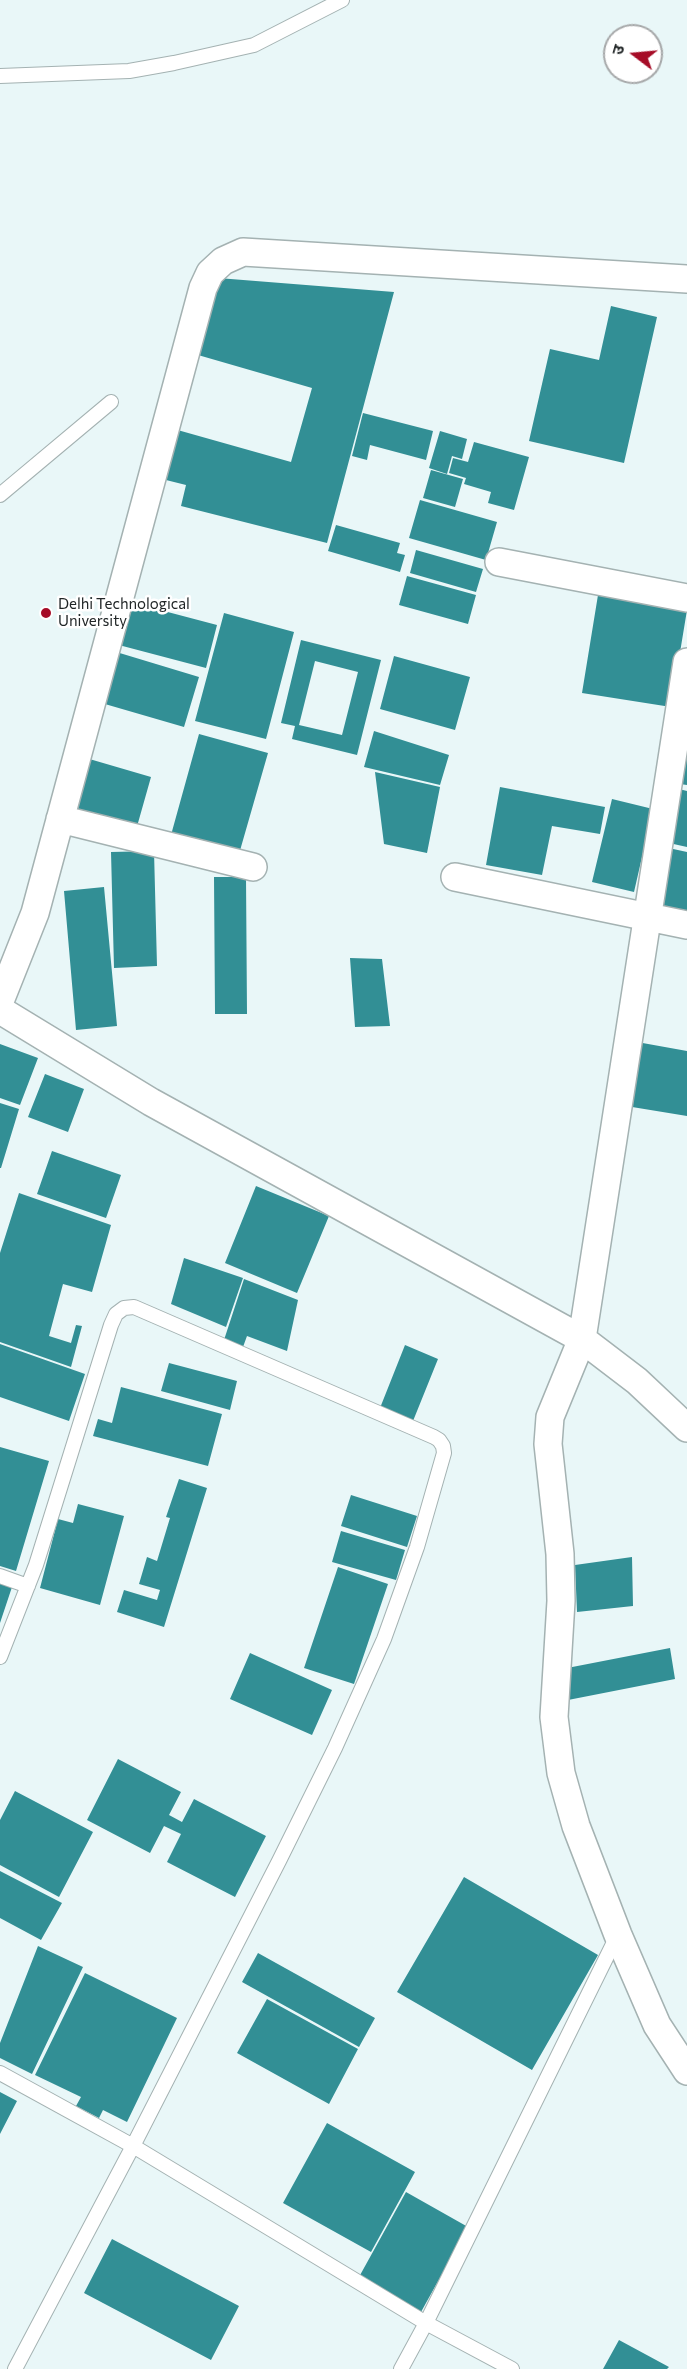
<!DOCTYPE html>
<meta charset="utf-8">
<style>
body{margin:0}
#map{position:relative;width:687px;height:2369px;overflow:hidden;background:#e9f7f8;font-family:Commissioner,"Noto Sans Devanagari",sans-serif}
canvas{display:block}
.north{position:absolute;left:603px;top:24px;width:60px;height:60px;box-sizing:border-box;background:#fff;border:2px solid #a6a8a9;border-radius:50%;rotate:286deg;font-size:16px;font-weight:700;line-height:24px;text-align:center;color:#212627}
.north::after{content:'';display:block;margin:auto;width:21px;height:27px;background:#a60c27;clip-path:polygon(50% 0,100% 100%,50% 72%,0 100%)}
</style>
<div id="map">
<canvas width="687" height="2369"></canvas>
<div class="north">उ</div>
</div>
<script>
const g = document.querySelector('canvas').getContext('2d');
g.lineJoin = 'round';
function fillPath(path, color) { g.fillStyle = color; g.fill(path, 'evenodd'); }
const toPath = rows => new Path2D(rows.map(r => 'M' + r).join(''));
function trace(path, color, width, dash) { g.strokeStyle = color; g.lineWidth = width; g.lineCap = dash ? 'butt' : 'round'; g.setLineDash(dash || []); g.stroke(path); }
function label(font, color, halo, rows, align = 'center') {
  g.font = font + ' Commissioner,sans-serif'; g.lineWidth = 5; g.setLineDash([]); g.textBaseline = 'middle'; g.strokeStyle = halo; g.fillStyle = color; for (const [text, x, y, turn = 0] of rows) {
    g.save(); g.translate(x, y); g.rotate((+turn || 0) * Math.PI / 180); g.textAlign = isNaN(turn) ? turn : align; if (halo) g.strokeText(text, 0, 0); g.fillText(text, 0, 0); g.restore();
  }
}
const building = toPath([
 [218,278,394,292,327,543,181,506,186,485,162,479,174,429,291,462,312,388,198,355],
 [611,306,657,317,624,463,529,441,550,349,599,360],
 [363,413,433,431,426,460,370,445,367,460,352,456],
 [440,431,467,439,462,459,452,456,447,474,429,468],
 [474,442,529,457,514,510,488,503,491,492,464,484,466,478,449,473,453,458,468,462],
 [431,470,463,479,455,507,423,498],
 [420,500,497,522,486,560,409,538],
 [336,525,400,543,397,553,405,555,400,572,328,551],
 [416,550,483,569,476,592,410,573],
 [407,576,476,595,468,624,399,605],
 [598,595,687,610,671,707,582,693],
 [126,601,217,625,206,668,115,644],
 [224,613,294,632,266,739,195,721],
 [301,640,381,660,357,755,292,739,295,726,281,723],
 [315,661,358,672,342,735,299,725],
 [113,651,199,677,184,727,98,702],
 [394,656,470,677,455,730,380,709],
 [374,731,449,755,440,785,364,767],
 [199,734,268,753,239,854,171,835],
 [687,750,687,785,680,784],
 [86,758,151,777,136,830,71,811],
 [375,772,440,787,427,853,384,844],
 [500,787,605,807,600,834,552,826,542,875,486,865],
 [679,789,687,791,687,847,669,843],
 [612,799,653,809,634,892,592,882],
 [664,847,687,852,687,912,656,905],
 [154,851,157,966,114,968,111,852],
 [214,877,246,877,247,1014,215,1014],
 [104,887,117,1026,76,1030,64,891],
 [350,958,382,959,390,1026,355,1027],
 [637,1042,687,1051,687,1116,626,1106],
 [0,1044,38,1058,20,1105,0,1098],
 [45,1074,84,1089,68,1132,28,1117],
 [0,1103,19,1109,1,1168,0,1168],
 [52,1151,121,1175,106,1218,37,1194],
 [256,1186,329,1216,297,1293,225,1263],
 [19,1193,111,1225,92,1292,63,1284,49,1336,71,1343,76,1325,82,1326,71,1367,0,1342,0,1253],
 [184,1258,243,1278,226,1327,171,1304],
 [244,1279,298,1300,287,1351,247,1336,243,1347,224,1340],
 [0,1344,85,1374,69,1421,0,1397],
 [405,1345,438,1359,413,1421,380,1408],
 [169,1363,237,1381,230,1410,161,1391],
 [121,1387,222,1414,208,1466,93,1436,98,1419,112,1423],
 [0,1447,49,1461,16,1571,0,1566],
 [179,1479,207,1488,164,1627,117,1612,124,1590,157,1600,160,1590,139,1584,147,1557,157,1561,170,1518,166,1517],
 [351,1495,417,1516,407,1547,341,1526],
 [78,1504,124,1516,100,1605,40,1588,58,1519,73,1523],
 [341,1531,405,1550,396,1580,332,1562],
 [632,1557,633,1606,577,1612,575,1565],
 [338,1567,388,1584,354,1684,304,1668],
 [0,1579,13,1584,0,1623],
 [670,1648,675,1679,568,1700,562,1669],
 [250,1653,332,1690,312,1735,230,1699],
 [118,1759,181,1792,169,1815,182,1822,194,1799,266,1836,235,1897,167,1862,181,1834,164,1826,150,1853,87,1820],
 [15,1791,93,1832,59,1897,0,1865,0,1820],
 [0,1871,62,1903,41,1940,0,1918],
 [464,1877,598,1955,532,2070,397,1992],
 [38,1946,83,1967,32,2074,0,2058,0,2043],
 [258,1953,375,2018,359,2047,242,1982],
 [85,1973,177,2018,127,2122,103,2110,99,2118,76,2106,81,2097,35,2075],
 [267,1999,358,2049,329,2104,237,2053],
 [0,2092,17,2101,0,2134],
 [327,2123,415,2172,371,2252,283,2203],
 [406,2192,468,2227,421,2312,359,2277],
 [112,2239,239,2306,211,2360,84,2293],
 [619,2340,669,2367,667,2369,603,2369]
]);
const service = toPath([
 [0,76,129,71,174,63,254,45,342,0],
 [0,495,111,402],
 [0,1576,28,1586],
 [0,1657,36,1565,111,1325,116,1314,124,1308,134,1307,434,1437,439,1440,443,1446,444,1453,417,1547,384,1639,335,1748,279,1861,133,2146,0,2073],
 [15,2369,133,2146,426,2323,512,2369],
 [401,2369,426,2323,617,1936]
]);
const minor = toPath([
 [499,562,687,598],
 [687,662,582,1339,550,1417,548,1444,560,1554,561,1601,554,1717,561,1773,576,1826,618,1935,657,2025,687,2071],
 [60,819,253,867],
 [455,877,687,925],
 [0,1001,35,913,203,288,210,273,223,261,243,252,687,279],
 [0,1010,151,1102,582,1339,637,1381,687,1428]
]);
const markers = [
 [46,613,6,"#a60c27"]
];
const poiNames = [
 ["Delhi Technological",58,604],
 ["University",58,621]
];
fillPath(building, '#328f95');
trace(service, '#a4b2b2', 16);
trace(minor, '#a4b2b2', 30);
trace(service, '#fff', 14);
trace(minor, '#fff', 27);
for (const [x, y, r, color] of markers) { const dot = new Path2D(); dot.arc(x, y, r, 0, 2 * Math.PI); g.fillStyle = color; g.fill(dot); trace(dot, '#fff', 2); }
label('15px', '#212627', '#fff', poiNames, 'left');
</script>
